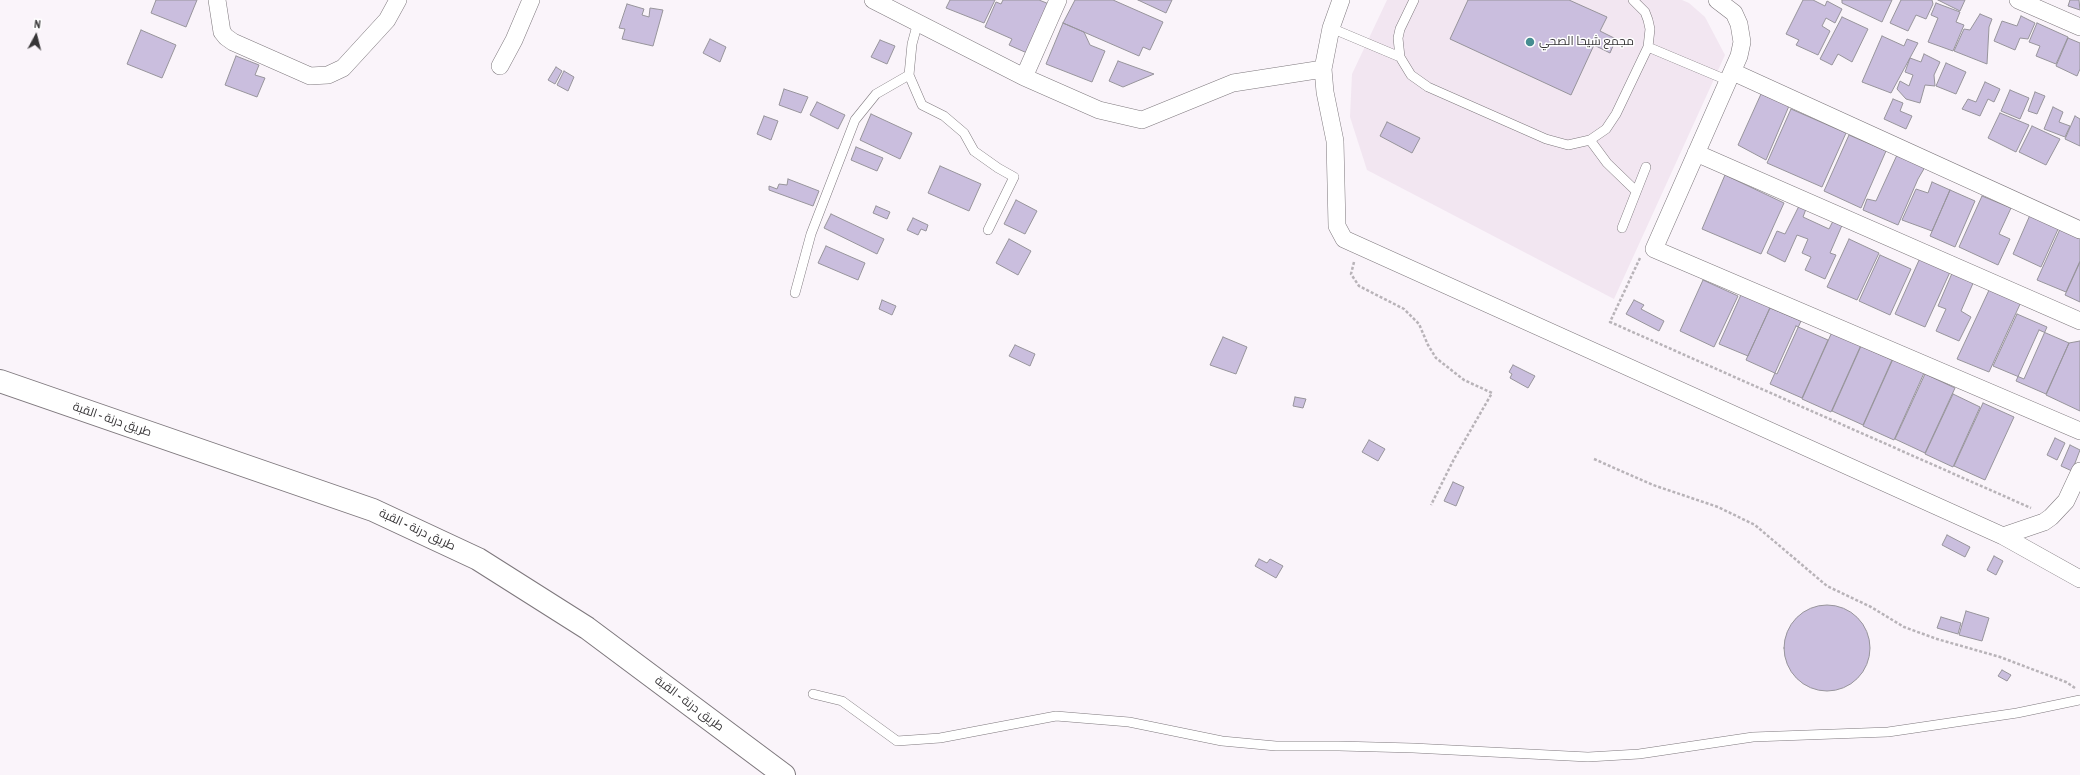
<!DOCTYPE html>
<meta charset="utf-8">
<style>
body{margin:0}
#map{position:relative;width:2080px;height:775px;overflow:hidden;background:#faf4fa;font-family:"Archivo Narrow",sans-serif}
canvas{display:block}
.north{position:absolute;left:16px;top:16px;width:40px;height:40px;-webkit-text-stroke:3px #fff;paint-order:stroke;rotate:7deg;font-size:11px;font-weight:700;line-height:16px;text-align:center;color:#373537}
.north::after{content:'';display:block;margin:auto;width:14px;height:18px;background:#373537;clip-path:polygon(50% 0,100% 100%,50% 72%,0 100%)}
</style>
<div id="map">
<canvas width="2080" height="775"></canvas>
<div class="north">N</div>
</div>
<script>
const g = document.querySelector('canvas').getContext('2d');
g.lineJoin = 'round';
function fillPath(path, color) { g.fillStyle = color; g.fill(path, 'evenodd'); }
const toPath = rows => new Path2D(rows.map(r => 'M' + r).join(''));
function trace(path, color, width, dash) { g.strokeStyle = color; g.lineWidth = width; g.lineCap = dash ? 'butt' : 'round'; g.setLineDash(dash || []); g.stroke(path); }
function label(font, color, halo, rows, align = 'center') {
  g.font = font + ' "Archivo Narrow",Cairo,sans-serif'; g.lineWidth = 3; g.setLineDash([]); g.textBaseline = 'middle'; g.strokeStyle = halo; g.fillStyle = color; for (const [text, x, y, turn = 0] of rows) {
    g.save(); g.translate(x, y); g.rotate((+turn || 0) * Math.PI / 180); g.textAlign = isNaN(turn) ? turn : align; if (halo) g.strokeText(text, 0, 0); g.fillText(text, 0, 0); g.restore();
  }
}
const built = toPath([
 [1387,0,1682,0,1689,3,1705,17,1725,55,1614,299,1367,170,1350,117,1352,74]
]);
const building = toPath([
 [156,0,197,0,186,27,151,13,156,0],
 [950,0,995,0,984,23,946,8,950,0],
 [1003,0,1039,0,1049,4,1027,53,1009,45,1012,39,985,27,996,2,1001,4,1003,0],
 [1075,0,1113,0,1163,22,1150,50,1143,47,1139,56,1063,23,1075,0],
 [1138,0,1172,0,1166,13,1138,0],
 [1468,0,1569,0,1607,17,1600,31,1616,39,1610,53,1594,45,1571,95,1450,39,1468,0],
 [1803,0,1813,0,1825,6,1827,1,1842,9,1835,23,1826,18,1822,26,1830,31,1818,55,1796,45,1799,40,1786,34,1803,0],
 [1842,0,1892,0,1882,22,1842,3,1842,0],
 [1901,0,1932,0,1933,4,1926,19,1916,15,1908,31,1890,23,1901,0],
 [1938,0,1965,0,1960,11,1938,0],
 [2070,0,2079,0,2080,10,2068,6,2070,0],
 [1936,3,1960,12,1956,22,1964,25,1953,51,1928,42,1938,18,1931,15,1936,3],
 [627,4,644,9,642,15,649,17,650,8,663,10,653,46,622,39,625,29,619,28,627,4],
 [1980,14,1992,19,1989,27,1987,64,1954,51,1964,29,1970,30,1980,14],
 [2021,16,2035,23,2028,39,2020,38,2015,50,1994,41,2002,21,2017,26,2021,16],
 [1842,17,1868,29,1852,62,1838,54,1832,65,1820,59,1842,17],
 [1063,23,1084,32,1090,45,1105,51,1092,82,1046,64,1063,23],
 [2037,23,2068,37,2056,64,2036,56,2040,46,2029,42,2037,23],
 [141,30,176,45,162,78,127,64,141,30],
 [1882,36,1904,46,1907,39,1918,43,1891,93,1862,82,1882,36],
 [2068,38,2080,43,2080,69,2077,76,2056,66,2068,38],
 [710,39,726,47,720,62,703,53,710,39],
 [880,40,895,46,887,64,871,57,880,40],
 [1924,54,1940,62,1934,75,1935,86,1925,85,1920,103,1906,99,1897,89,1900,81,1909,86,1913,75,1905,72,1910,58,1921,62,1924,54],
 [236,56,259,65,255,75,265,78,257,97,225,85,236,56],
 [1118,61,1154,74,1123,87,1109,81,1118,61],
 [1946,63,1966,72,1956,94,1936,86,1946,63],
 [556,67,562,71,555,84,548,80,556,67],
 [564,71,574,77,568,91,557,85,564,71],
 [1985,82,2000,89,1994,102,1988,99,1980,116,1962,109,1968,99,1976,102,1985,82],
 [784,89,808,97,801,113,779,105,784,89],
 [2010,90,2029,98,2020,119,2001,111,2010,90],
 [2035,92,2045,96,2037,114,2028,111,2035,92],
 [1761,94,1789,106,1766,160,1738,145,1761,94],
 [1893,99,1903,103,1900,111,1912,116,1906,129,1884,119,1893,99],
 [817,102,845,115,838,129,810,115,817,102],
 [2053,107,2063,112,2059,122,2070,126,2065,137,2044,129,2053,107],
 [1791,109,1846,133,1822,187,1767,163,1791,109],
 [2000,113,2029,125,2016,152,1988,138,2000,113],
 [871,114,912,133,900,159,860,140,871,114],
 [764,116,778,121,771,140,757,134,764,116],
 [2075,116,2080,119,2080,146,2065,139,2075,116],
 [1387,122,1420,138,1412,153,1380,136,1387,122],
 [2032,126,2060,139,2046,165,2019,152,2032,126],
 [1849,135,1886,151,1861,208,1824,191,1849,135],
 [856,147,883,158,877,171,851,160,856,147],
 [1897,155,1925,167,1918,179,1898,225,1863,210,1867,199,1876,201,1897,155],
 [940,166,981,184,969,211,928,193,940,166],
 [1725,175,1784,203,1761,254,1702,229,1725,175],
 [788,179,819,191,813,206,769,190,769,186,777,189,779,184,787,185,788,179],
 [1932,182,1950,190,1932,231,1902,220,1916,189,1928,193,1932,182],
 [1950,190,1975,201,1955,247,1930,236,1950,190],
 [1982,196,2011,208,1999,234,2010,239,1998,265,1959,247,1982,196],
 [1016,200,1037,211,1025,234,1004,224,1016,200],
 [876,206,890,212,887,219,873,213,876,206],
 [1799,206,1806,209,1803,217,1829,229,1834,219,1843,223,1830,253,1836,255,1825,279,1805,270,1811,257,1802,253,1808,239,1797,235,1785,262,1767,253,1777,231,1785,234,1799,206],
 [831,214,884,239,877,254,824,228,831,214],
 [2030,215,2059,227,2041,267,2013,254,2030,215],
 [913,218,928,225,926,231,921,229,918,235,907,230,913,218],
 [2060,229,2080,237,2080,261,2066,292,2037,280,2060,229],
 [1009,239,1031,251,1018,275,996,263,1009,239],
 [1849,239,1879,253,1857,300,1827,287,1849,239],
 [826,246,865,263,858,280,818,263,826,246],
 [1880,255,1911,269,1890,315,1859,301,1880,255],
 [1920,258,1950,272,1925,327,1895,314,1920,258],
 [2080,262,2080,302,2065,295,2080,262],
 [1953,271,1974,281,1961,311,1971,317,1959,341,1936,331,1946,309,1938,306,1953,271],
 [1703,280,1738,296,1714,347,1680,331,1703,280],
 [1744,288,1773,301,1748,356,1719,344,1744,288],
 [1990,288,2021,302,1989,372,1957,359,1990,288],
 [882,300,896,306,892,315,879,309,882,300],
 [1634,300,1644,305,1641,309,1664,321,1659,331,1626,314,1634,300],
 [1770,308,1801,321,1777,374,1746,360,1770,308],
 [2017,314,2047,327,2024,379,1993,366,2017,314],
 [1796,326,1828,340,1802,398,1770,384,1796,326],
 [2039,330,2069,343,2046,394,2016,381,2039,330],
 [1832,332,1861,345,1831,412,1802,399,1832,332],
 [1223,337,1247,347,1236,374,1210,365,1223,337],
 [2080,341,2080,411,2046,395,2069,343,2080,341],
 [1015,345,1035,354,1030,366,1009,356,1015,345],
 [1861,346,1892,360,1863,425,1832,411,1861,346],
 [1893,359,1924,373,1894,440,1863,426,1893,359],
 [1513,365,1535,376,1528,388,1510,378,1512,374,1509,372,1513,365],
 [1925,374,1955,388,1925,453,1895,439,1925,374],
 [1953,394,1980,407,1953,467,1925,454,1953,394],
 [1295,397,1306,399,1303,408,1293,406,1295,397],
 [1983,403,2014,417,1985,480,1954,466,1983,403],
 [2055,438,2065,443,2057,460,2047,455,2055,438],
 [1369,440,1385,449,1378,461,1362,452,1369,440],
 [2070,445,2080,450,2072,471,2061,466,2070,445],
 [1453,482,1464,487,1456,506,1444,501,1453,482],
 [1947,535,1970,547,1965,557,1942,545,1947,535],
 [1994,556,2003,561,1996,575,1987,570,1994,556],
 [1259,559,1267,563,1270,559,1283,566,1276,578,1255,566,1259,559],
 '1784 648a43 43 0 1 1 86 0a43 43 0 1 1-86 0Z',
 [1966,611,1989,618,1982,641,1959,635,1966,611],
 [1941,617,1961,623,1958,634,1937,628,1941,617],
 [2002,670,2011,675,2007,681,1998,676,2002,670]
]);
const path = toPath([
 [1640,258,1610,322,2031,508],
 [1354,262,1351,274,1359,286,1404,309,1419,324,1428,345,1436,358,1464,380,1492,393,1454,459,1431,505],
 [1594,459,1653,485,1718,507,1755,525,1827,586,1871,607,1904,627,1937,639,2000,657,2066,682,2075,688]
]);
const service = toPath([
 [1414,0,1400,29,1398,38,1400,57,1411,75,1428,87,1546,139,1568,145,1590,140,1606,129,1616,114,1648,47,1650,29,1648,20,1645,12,1633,0],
 [918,22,912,44,909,75,922,105,944,116,964,133,974,151,998,168,1014,177,988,230],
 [1331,28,1400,57],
 [1648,47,1729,81],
 [1590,140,1607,163,1636,191],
 [1622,228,1646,167],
 [795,293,811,234,855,120,876,94,909,75],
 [813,694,842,701,897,741,940,738,1056,716,1129,722,1222,741,1276,746,1339,746,1413,748,1588,757,1639,754,1753,737,1888,732,2017,713,2080,700]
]);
const minor = toPath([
 [217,0,222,32,226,37,233,42,310,76,328,75,343,68,387,20,398,0],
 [873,0,1024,77,1099,110,1142,120,1233,83,1323,69],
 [1341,0,1331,28,1323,69,1325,92,1335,141,1337,226,1344,239,2003,536,2080,579],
 [1717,0,1734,13,1739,24,1742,42,1739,56,1654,249,2080,431],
 [2018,0,2080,27],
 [500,66,514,40,531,0],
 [1733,72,2080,230],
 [1024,77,1058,0],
 [1696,153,2080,321],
 [2003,536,2044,522,2051,517,2066,501,2080,471]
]);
const primary = toPath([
 [0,381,373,510,478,559,587,628,784,775]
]);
const markers = [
 [1530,42,5,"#468d91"]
];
const poiNames = [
 ["مجمع شيحا الصحي",1539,42]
];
const streetNames = [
 ["طريق درنة - القبة",112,420,19],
 ["طريق درنة - القبة",417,530,25],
 ["طريق درنة - القبة",689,704,37]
];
fillPath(built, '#f2e6f1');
fillPath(building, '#cabede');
trace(building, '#97949b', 1);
trace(service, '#7e787d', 10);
trace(minor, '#7e787d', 18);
trace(primary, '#7e787d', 24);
trace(path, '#b8b3b8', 2.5, [3, 2]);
trace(service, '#fff', 9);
trace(minor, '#fff', 17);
trace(primary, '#fff', 22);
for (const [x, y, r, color] of markers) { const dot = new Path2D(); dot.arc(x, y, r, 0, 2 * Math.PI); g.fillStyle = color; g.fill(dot); trace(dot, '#fff', 1.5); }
label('12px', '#373537', '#fff', poiNames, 'left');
label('12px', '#373537', '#fff', streetNames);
</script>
